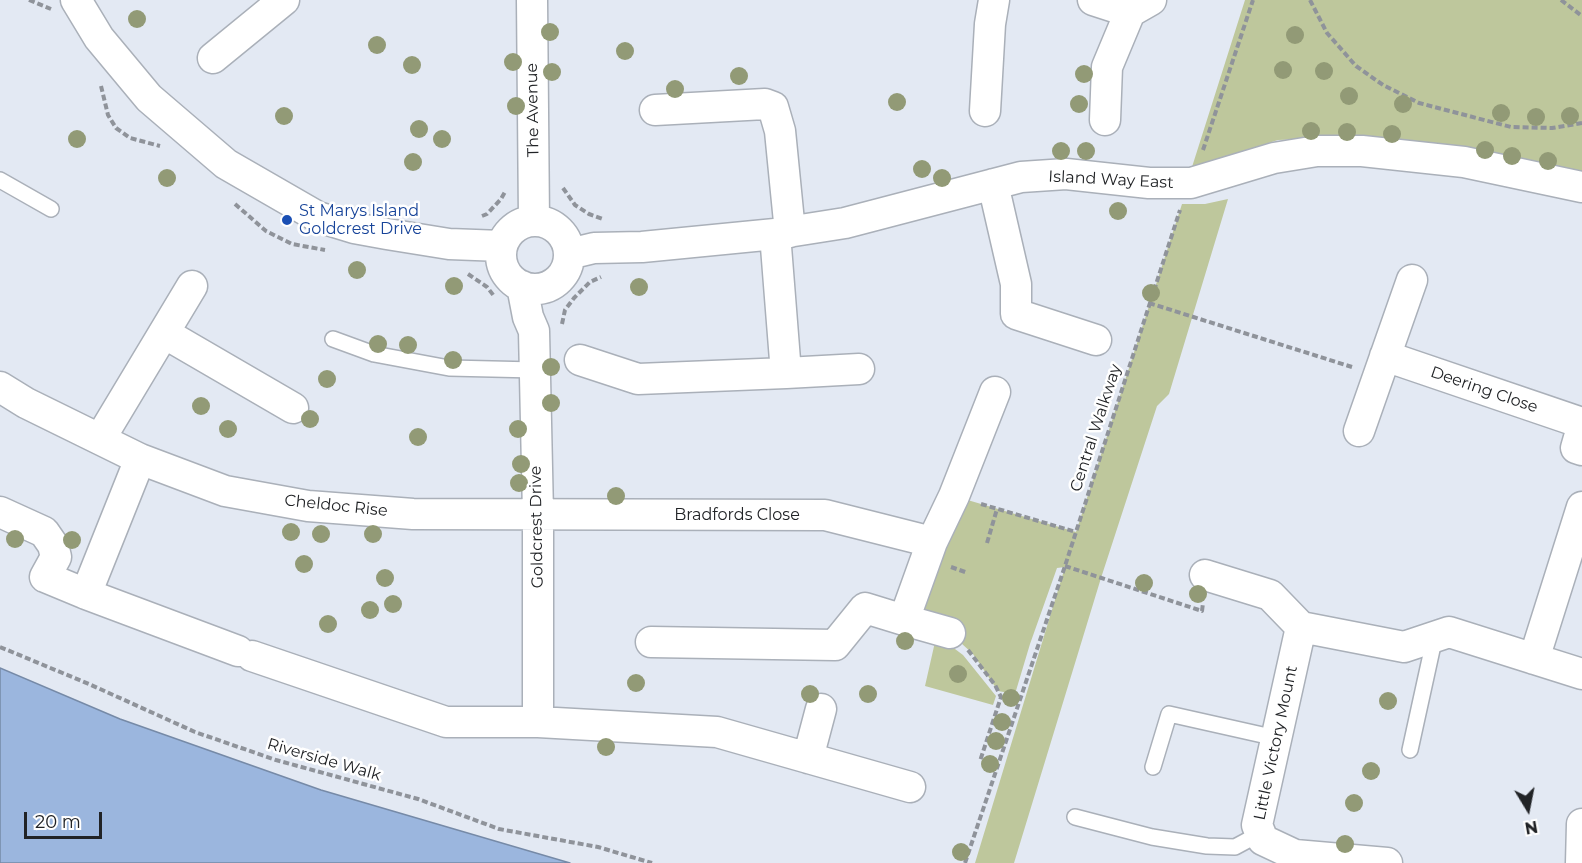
<!DOCTYPE html>
<style>
body{margin:0}
#map{position:relative;width:1582px;height:863px;overflow:hidden;background:#e3e9f3;font-family:Montserrat,sans-serif}
canvas{display:block}
.north{position:absolute;left:1498px;top:779px;width:60px;height:60px;-webkit-text-stroke:4px #fff;paint-order:stroke;rotate:170deg;font-size:16px;font-weight:700;line-height:24px;text-align:center;color:#212326}
.north::after{content:'';display:block;margin:auto;width:21px;height:27px;background:#212326;clip-path:polygon(50% 0,100% 100%,50% 72%,0 100%)}
.scale{position:absolute;left:24px;top:812px;width:78px;height:27px;box-sizing:border-box;border:3px solid #212326;border-top:0;padding-left:8px;font-size:18px;line-height:21px;white-space:nowrap;color:#212326;-webkit-text-stroke:4px #fff;paint-order:stroke}
</style>
<div id="map">
<canvas width="1582" height="863"></canvas>
<div class="north">N</div>
<div class="scale">20 m</div>
</div>
<script>
const g = document.querySelector('canvas').getContext('2d');
g.lineJoin = 'round';
function fillPath(path, color) { g.fillStyle = color; g.fill(path, 'evenodd'); }
const toPath = rows => new Path2D(rows.map(r => 'M' + r).join(''));
function trace(path, color, width, dash) { g.strokeStyle = color; g.lineWidth = width; g.lineCap = dash ? 'butt' : 'round'; g.setLineDash(dash || []); g.stroke(path); }
function label(font, color, halo, rows, align = 'center') {
  g.font = font + ' Montserrat,sans-serif'; g.lineWidth = 5; g.setLineDash([]); g.textBaseline = 'middle'; g.strokeStyle = halo; g.fillStyle = color; for (const [text, x, y, turn = 0] of rows) {
    g.save(); g.translate(x, y); g.rotate((+turn || 0) * Math.PI / 180); g.textAlign = isNaN(turn) ? turn : align; if (halo) g.strokeText(text, 0, 0); g.fillText(text, 0, 0); g.restore();
  }
}
const green = toPath([
 [1245,0,1582,0,1582,172,1350,137,1278,140,1192,167],
 [1228,199,1169,394,1157,406,1101,578,1014,863,975,863,1065,567,1057,568,1030,644,1015,694,998,691,973,654,961,643,921,616,954,496,1076,532,1182,204,1205,204],
 [935,642,947,643,963,655,996,696,993,705,925,686]
]);
const water = toPath([
 [0,668,120,719,321,790,570,863,0,863,0,668]
]);
const path = toPath([
 [29,0,51,9],
 [1310,0,1327,33,1356,66,1383,85,1419,103,1511,127,1552,128,1582,123],
 [1561,0,1582,16],
 [101,86,108,115,116,128,130,138,160,146],
 [1203,150,1253,0],
 [563,188,575,205,589,214,603,219],
 [235,204,266,231,292,244,325,250],
 [482,216,487,214,501,199,505,192],
 [468,274,487,287,494,296],
 [1149,303,1352,367],
 [562,324,565,310,574,298,590,282,601,277],
 [981,504,1076,532],
 [987,543,997,509],
 [1065,566,1202,611,1203,603],
 [951,567,968,573],
 [0,647,89,684,195,732,276,760,418,799,499,829,598,847,652,863],
 [968,650,995,685,1001,697,980,761],
 [965,863,1065,566,1180,210]
]);
const service = toPath([
 [0,180,51,209],
 [333,339,374,354,449,368,535,370],
 [1410,750,1435,636],
 [1153,767,1169,714,1276,738],
 [1075,817,1152,837,1207,846,1235,847,1261,833]
]);
const minor = toPath([
 [76,0,99,38,149,98,226,164,318,217,354,228,387,234,449,244,502,246],
 [532,0,534,221],
 [1093,0,1130,12],
 [213,58,284,0],
 [655,110,765,104,773,107,780,131,790,232],
 [985,111,990,24,994,0],
 [1105,120,1107,67,1130,12,1151,0],
 [993,184,1016,284,1016,314,1096,340],
 '501 255a34 34 0 1 1 68 0a34 34 0 1 1-68 0Z',
 [569,254,594,248,642,247,775,234,845,223,1021,177,1066,174,1149,183,1191,183,1274,158,1317,151,1362,151,1464,162,1582,187],
 [522,286,528,317,534,331,538,514,538,722],
 [164,333,293,408],
 [1385,356,1582,423],
 [580,360,638,379,786,373,775,234],
 [786,373,859,369],
 [0,387,26,403,140,459,225,491,308,506,413,514,825,515,932,542],
 [1582,427,1576,448,1582,450],
 [1359,431,1412,280],
 [100,439,192,286],
 [140,459,86,594,238,651],
 [0,512,44,532,53,545,56,557,45,577,86,594],
 [1205,575,1270,595,1301,627,1404,647,1449,632,1582,674],
 [904,620,950,633],
 [1301,627,1257,825,1263,840,1295,855,1387,863],
 [651,642,835,645,865,608,904,620,932,542,954,496,995,392],
 [252,656,446,722,538,722,717,732,910,787],
 [1534,659,1582,507],
 [808,758,821,709],
 [1581,863,1582,824]
]);
const trees = [
 [137,19],
 [550,32],
 [1295,35],
 [377,45],
 [625,51],
 [513,62],
 [412,65],
 [1283,70],
 [1324,71],
 [552,72],
 [1084,74],
 [739,76],
 [675,89],
 [1349,96],
 [897,102],
 [1079,104],
 [1403,104],
 [516,106],
 [1501,113],
 [284,116],
 [1570,116],
 [1536,117],
 [419,129],
 [1311,131],
 [1347,132],
 [1392,134],
 [77,139],
 [442,139],
 [1485,150],
 [1061,151],
 [1086,151],
 [1512,156],
 [1548,161],
 [413,162],
 [922,169],
 [167,178],
 [942,178],
 [1118,211],
 [357,270],
 [454,286],
 [639,287],
 [1151,293],
 [378,344],
 [408,345],
 [453,360],
 [551,367],
 [327,379],
 [551,403],
 [201,406],
 [310,419],
 [228,429],
 [518,429],
 [418,437],
 [521,464],
 [519,483],
 [616,496],
 [291,532],
 [321,534],
 [373,534],
 [15,539],
 [72,540],
 [304,564],
 [385,578],
 [1144,583],
 [1198,594],
 [393,604],
 [370,610],
 [328,624],
 [905,641],
 [958,674],
 [636,683],
 [810,694],
 [868,694],
 [1011,698],
 [1388,701],
 [1002,722],
 [996,741],
 [606,747],
 [990,764],
 [1371,771],
 [1354,803],
 [1345,844],
 [961,852]
];
const markers = [
 [287,220,6,"#1a4fb4"]
];
const streetNames = [
 ["The Avenue",533,110,-91],
 ["Island Way East",1111,180,3],
 ["Deering Close",1484,390,19],
 ["Central Walkway",1096,428,-72],
 ["Cheldoc Rise",336,506,6],
 ["Bradfords Close",737,515],
 ["Goldcrest Drive",537,527,-91],
 ["Little Victory Mount",1276,743,-78],
 ["Riverside Walk",324,760,16]
];
const transitNames = [
 ["St Marys Island",299,211],
 ["Goldcrest Drive",299,229]
];
fillPath(green, '#bec79c');
fillPath(water, '#9bb6de');
trace(water, '#768aa7', 1.5);
trace(service, '#aab0b9', 18);
trace(minor, '#aab0b9', 33);
trace(path, '#8f939a', 4, [6, 3]);
trace(service, '#fff', 15);
trace(minor, '#fff', 30);
g.fillStyle = '#929a76';
for (const [x, y] of trees) { g.beginPath(); g.arc(x, y, 9, 0, 2 * Math.PI); g.fill(); }
for (const [x, y, r, color] of markers) { const dot = new Path2D(); dot.arc(x, y, r, 0, 2 * Math.PI); g.fillStyle = color; g.fill(dot); trace(dot, '#fff', 2); }
label('16px', '#212326', '#fff', streetNames);
label('16px', '#164399', '#fff', transitNames, 'left');
</script>
